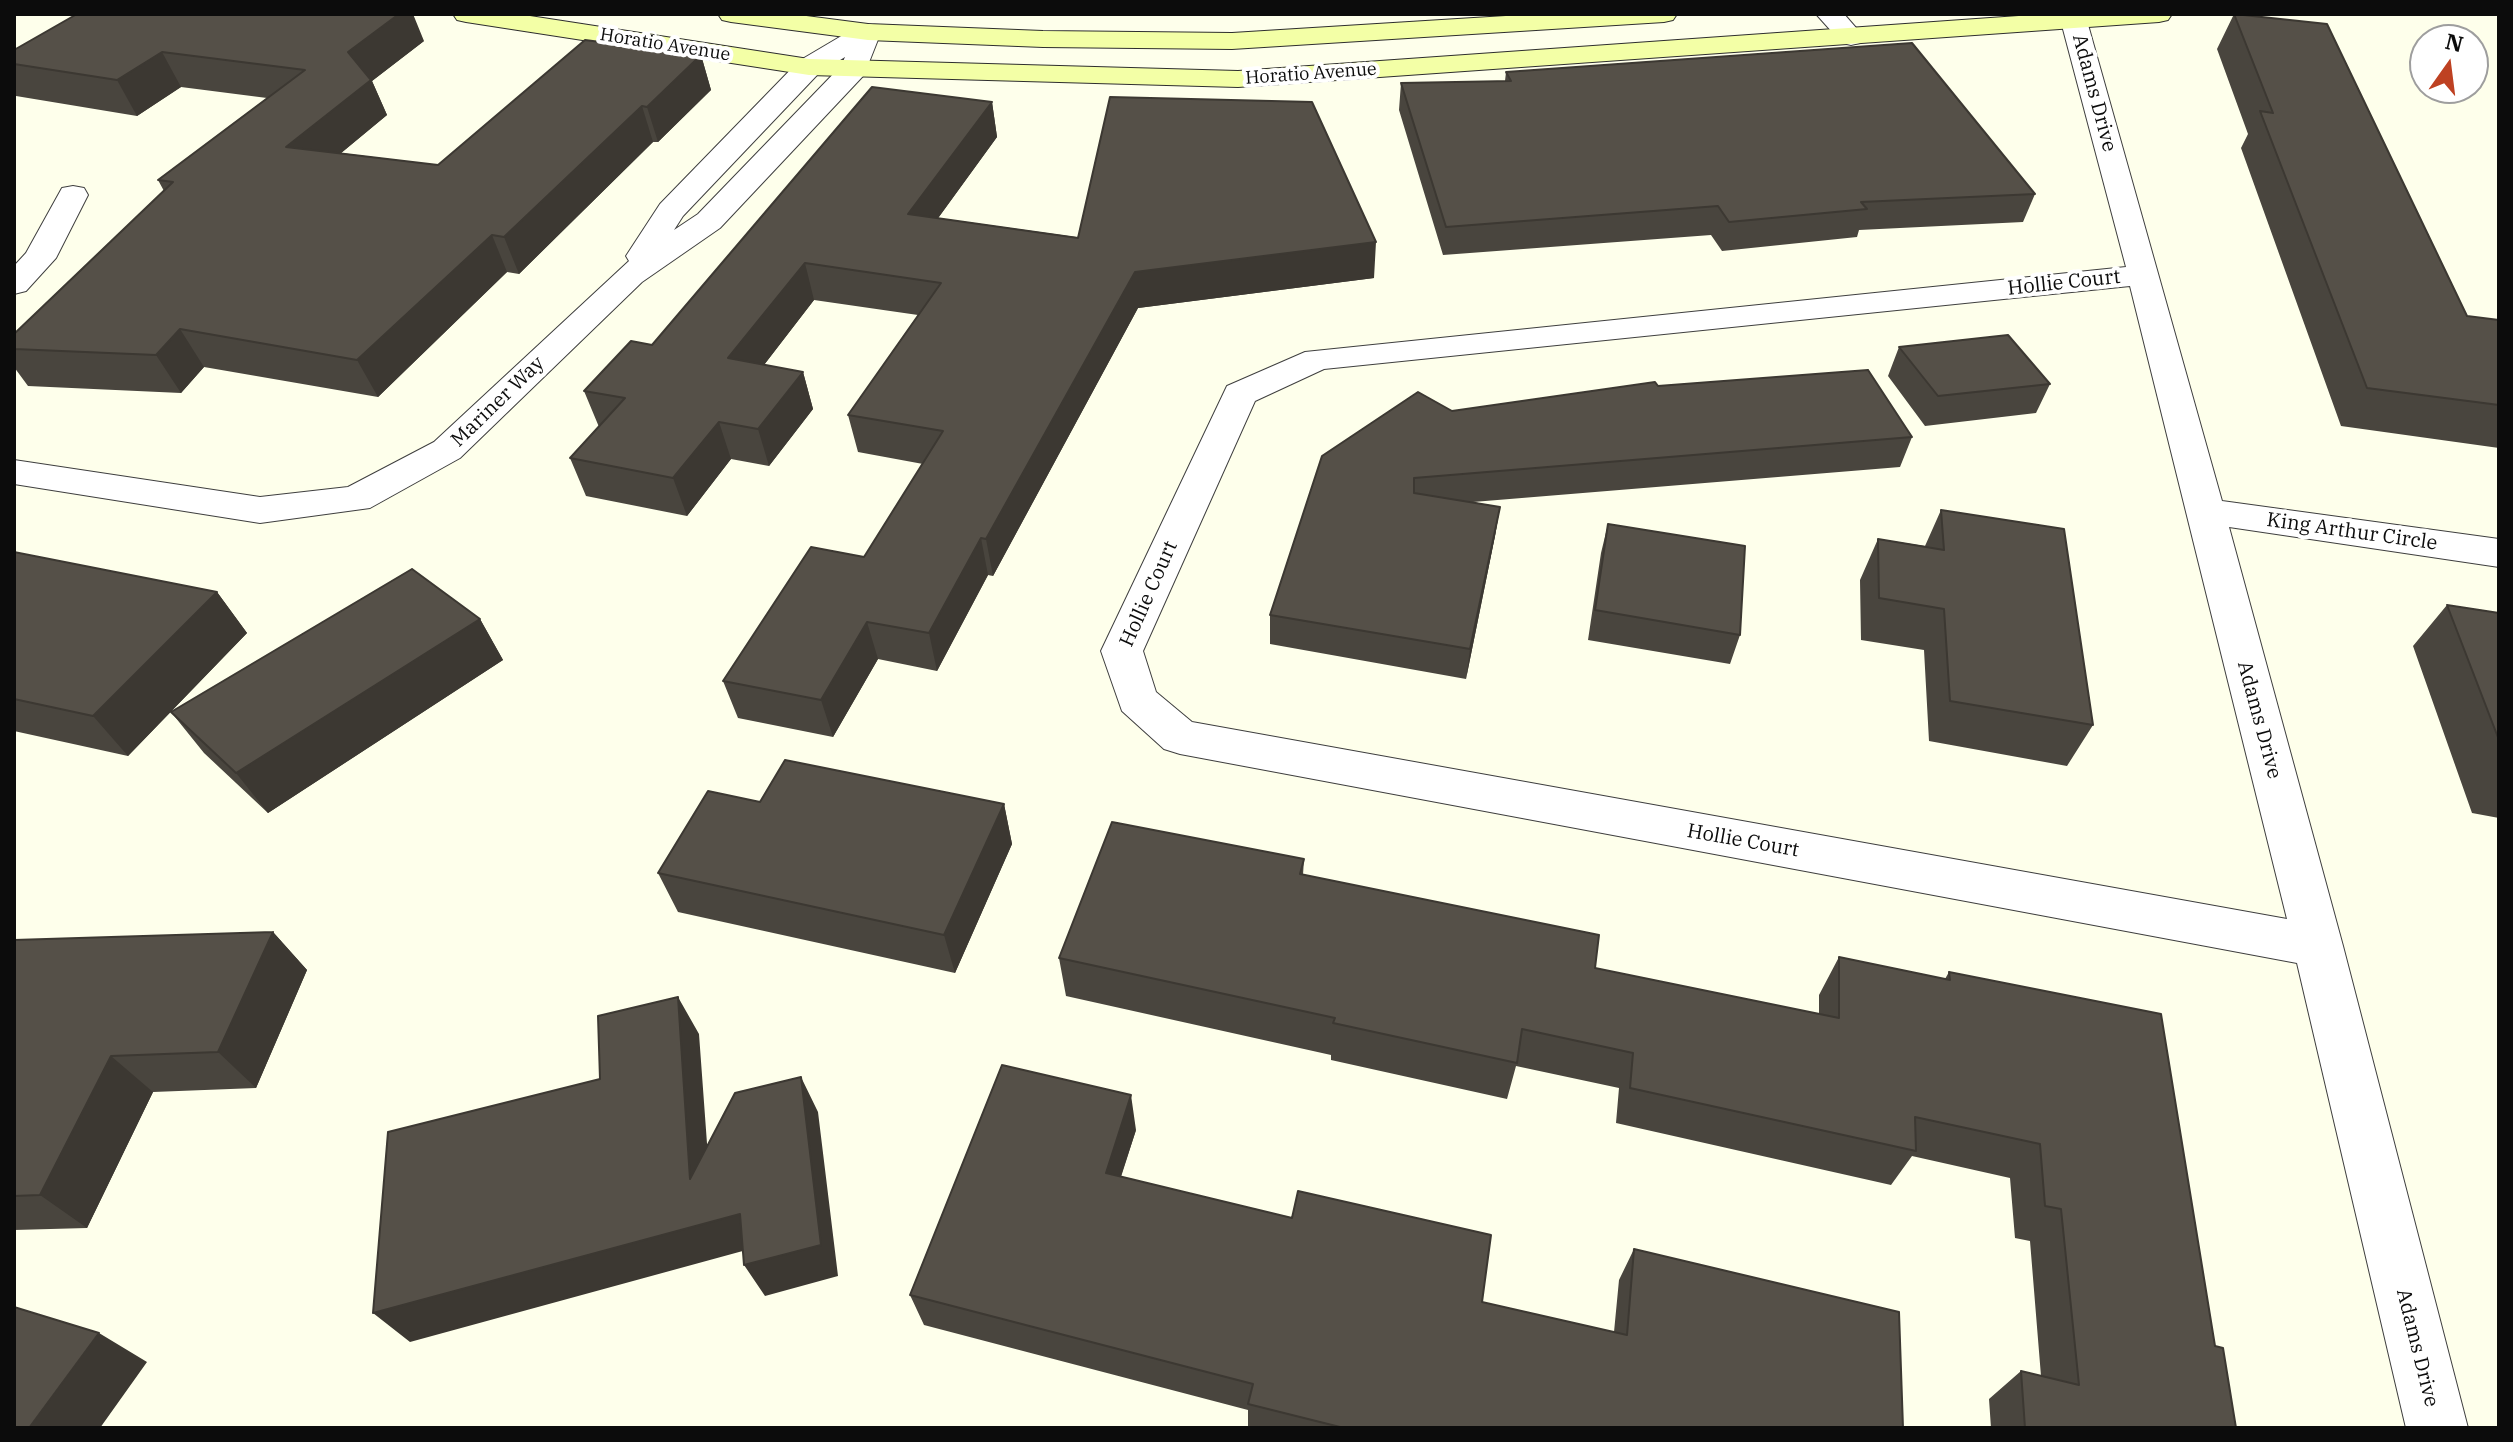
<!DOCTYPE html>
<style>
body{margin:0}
#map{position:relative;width:2513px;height:1442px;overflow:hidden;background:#feffeb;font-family:"IBM Plex Serif",serif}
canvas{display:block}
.frame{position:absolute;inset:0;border:16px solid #0c0c0c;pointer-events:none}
.north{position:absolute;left:2409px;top:24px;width:80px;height:80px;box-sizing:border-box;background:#fff;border:2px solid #9e9e9e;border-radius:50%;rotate:14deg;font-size:22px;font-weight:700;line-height:32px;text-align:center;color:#0c0c0c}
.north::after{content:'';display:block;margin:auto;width:28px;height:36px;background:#be4122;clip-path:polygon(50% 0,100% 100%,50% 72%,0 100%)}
</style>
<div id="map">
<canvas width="2513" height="1442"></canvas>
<div class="frame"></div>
<div class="north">N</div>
</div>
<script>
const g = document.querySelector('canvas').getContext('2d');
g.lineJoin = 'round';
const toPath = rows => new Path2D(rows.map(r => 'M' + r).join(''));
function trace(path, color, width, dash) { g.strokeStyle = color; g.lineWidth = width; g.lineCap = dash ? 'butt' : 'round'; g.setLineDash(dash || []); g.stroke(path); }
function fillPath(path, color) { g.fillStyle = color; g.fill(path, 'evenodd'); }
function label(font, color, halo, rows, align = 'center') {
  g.font = font + ' "IBM Plex Serif",serif'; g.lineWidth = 8; g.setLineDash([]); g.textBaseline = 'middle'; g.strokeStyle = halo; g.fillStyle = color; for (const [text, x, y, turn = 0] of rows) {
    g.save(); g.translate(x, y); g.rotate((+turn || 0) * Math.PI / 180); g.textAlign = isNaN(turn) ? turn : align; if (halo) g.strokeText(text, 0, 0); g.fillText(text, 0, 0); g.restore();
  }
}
const street = toPath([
 [1816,14,1844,14,1864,37,1860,43,1851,45,1842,43,1816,14],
 [2059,14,2085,14,2222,501,2499,539,2499,567,2229,527,2343,946,2468,1428,2406,1428,2297,963,1180,754,1164,749,1122,711,1101,651,1227,386,1305,352,2126,267,2059,14],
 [2130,286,2287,919,1192,722,1156,692,1143,651,1255,401,1324,369,2130,286],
 [868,24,877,26,881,32,864,75,720,228,642,282,460,458,370,508,260,523,14,484,14,460,260,497,348,487,434,442,629,261,626,256,660,204,799,61,843,35,854,33,859,26,868,24],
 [845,57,841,66,698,214,674,230,683,216,819,73,845,57],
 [73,186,84,188,88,195,56,258,26,291,14,294,14,266,26,253,62,188,73,186]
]);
const secondary = toPath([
 [453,14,517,14,809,59,1238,71,2047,14,2172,14,2168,20,2159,22,1238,87,809,75,466,22,457,20,453,14],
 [718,14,791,14,868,24,1043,31,1232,33,1538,14,1677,14,1673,20,1664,22,1232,49,1043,47,868,40,731,22,722,20,718,14]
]);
const wall = toPath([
 [2234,14,2467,316,2499,320,2499,448,2341,426,2241,148,2248,134,2217,49],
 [424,41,372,81,387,115,341,153,438,165,701,55,711,90,658,142,653,142,519,274,507,272,378,397,204,367,181,393,28,386,14,367,14,334,164,191,158,180,267,98,181,87,137,116,16,96,14,93,14,50],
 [1506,72,2035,194,2023,222,1859,230,1857,237,1722,251,1711,235,1443,255,1399,110,1401,83,1505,81],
 [992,102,997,137,938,218,1374,278,1138,308,993,576,988,575,937,671,878,659,833,737,738,718,723,681,864,557,923,464,858,452,848,415,918,315,814,300,764,365,803,372,813,409,769,466,731,459,687,516,586,496,570,458,599,427,584,391,652,345],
 [1899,347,2050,384,2036,413,1925,426,1888,376],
 [1658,386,1912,437,1900,467,1473,502,1500,507,1495,536,1466,679,1270,644,1270,615,1452,411],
 [1941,510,2093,725,2067,766,1929,741,1924,650,1861,640,1860,580,1878,539,1925,546],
 [1608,524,1740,635,1730,664,1588,640,1601,553],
 [14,552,217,592,247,633,128,756,14,731],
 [2447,605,2499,613,2499,818,2472,813,2413,646],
 [480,619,503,660,268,813,204,753,171,712],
 [760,802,1004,804,1012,844,955,973,678,912,658,873],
 [1304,859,1303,875,1595,968,1819,1014,1819,995,1839,957,1945,979,1949,972,2215,1346,2236,1428,1991,1428,1989,1399,2021,1371,2041,1376,2030,1241,2015,1238,2010,1178,1912,1156,1891,1185,1616,1123,1619,1088,1516,1066,1507,1099,1331,1060,1331,1055,1066,996,1059,958],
 [273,932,307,970,256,1088,153,1092,87,1228,14,1230,14,940],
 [1136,1130,1121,1177,1482,1302,1614,1332,1619,1280,1634,1249,1903,1428,1248,1428,1248,1410,924,1325,910,1295]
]);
const shadedWall = toPath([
 [399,14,413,14,424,41,372,81,387,115,305,183,286,147,348,52],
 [162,52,181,87,137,116,117,80],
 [701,55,711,90,658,142,647,107],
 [992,102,997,137,915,250,908,214],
 [642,106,653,142,519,274,504,237],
 [492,235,507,272,378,397,357,360],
 [1376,242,1374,278,1138,308,993,576,986,539,1135,272],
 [805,263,814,300,740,396,728,358],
 [180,329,204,367,181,393,156,355],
 [803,372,813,409,769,466,758,429],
 [719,422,731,459,687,516,673,478],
 [1500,507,1495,536,1466,679,1470,649],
 [981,538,988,575,937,671,929,633],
 [217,592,247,633,128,756,93,716],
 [480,619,503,660,268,813,236,773],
 [867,622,878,659,833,737,821,700],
 [1004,804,1012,844,955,973,944,935],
 [273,932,307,970,256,1088,218,1052],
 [678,997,699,1034,712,1212,690,1179],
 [111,1056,153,1092,87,1228,40,1195],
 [801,1077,818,1112,838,1276,765,1296,744,1265],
 [1131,1095,1136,1130,1111,1206,1106,1173],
 [740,1214,761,1246,410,1342,373,1313],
 [99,1333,147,1362,100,1428,29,1428]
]);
const building = toPath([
 [77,14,399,14,348,52,371,80,286,147,438,165,585,40,701,55,647,107,642,106,504,237,492,235,357,360,180,329,156,355,14,349,14,334,173,182,158,180,305,70,162,52,117,80,14,64,14,50,77,14],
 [2234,14,2327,24,2467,316,2499,320,2499,405,2367,388,2260,111,2273,113,2234,14],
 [1912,43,2035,194,1861,202,1867,209,1729,222,1718,206,1446,227,1401,83,1511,81,1506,72,1912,43],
 [872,87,992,102,908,214,1078,238,1110,97,1312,102,1376,242,1135,272,986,539,981,538,929,633,867,622,821,700,723,681,811,547,864,557,943,431,848,415,941,283,805,263,728,358,803,372,758,429,719,422,673,478,570,458,625,398,584,391,631,341,652,345,872,87],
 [2008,335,2050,384,1938,396,1899,347,2008,335],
 [1868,370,1912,437,1414,478,1414,493,1500,507,1470,649,1270,615,1322,456,1418,392,1452,411,1655,382,1658,386,1868,370],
 [1941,510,2064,529,2093,725,1950,701,1944,609,1879,598,1878,539,1944,550,1941,510],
 [1608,524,1745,546,1740,635,1595,610,1608,524],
 [14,552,217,592,93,716,14,699,14,552],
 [412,569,480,619,236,773,171,712,412,569],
 [2447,605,2499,613,2499,740,2447,605],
 [785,760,1004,804,944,935,658,873,708,791,760,802,785,760],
 [1112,822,1304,859,1300,874,1599,935,1595,968,1839,1018,1839,957,1950,980,1949,972,2161,1014,2215,1346,2223,1348,2236,1428,2025,1428,2021,1371,2079,1385,2061,1209,2045,1206,2040,1144,1915,1117,1916,1151,1630,1088,1633,1053,1522,1029,1517,1063,1333,1023,1335,1018,1059,958,1112,822],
 [273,932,218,1052,111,1056,40,1195,14,1196,14,940,273,932],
 [678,997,690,1179,735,1093,801,1077,821,1245,744,1265,740,1214,373,1313,388,1132,600,1079,598,1016,678,997],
 [1002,1065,1131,1095,1106,1173,1292,1218,1298,1191,1491,1235,1482,1302,1627,1335,1634,1249,1899,1312,1903,1428,1344,1428,1248,1404,1253,1384,910,1295,1002,1065],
 [14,1307,99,1333,29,1428,14,1428,14,1307]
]);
const farStreetnames = [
 ["Horatio Avenue",665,45,9],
 ["Horatio Avenue",1311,74,-4]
];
const streetNames = [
 ["Adams Drive",2094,93,75],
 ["Hollie Court",2064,283,-6],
 ["Mariner Way",498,402,-44],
 ["King Arthur Circle",2352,532,8],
 ["Hollie Court",1149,594,-66],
 ["Adams Drive",2259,720,75],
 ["Hollie Court",1743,841,10],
 ["Adams Drive",2417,1348,76]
];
trace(street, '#3f3f3f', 2);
trace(secondary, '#2e2e2e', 2);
fillPath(street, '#fff');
fillPath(secondary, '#f3ffa6');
fillPath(wall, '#49453e');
fillPath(shadedWall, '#3c3832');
fillPath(building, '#555048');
trace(building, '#3c3832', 2);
label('18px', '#0c0c0c', '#fff', farStreetnames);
label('20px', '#0c0c0c', '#fff', streetNames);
</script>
